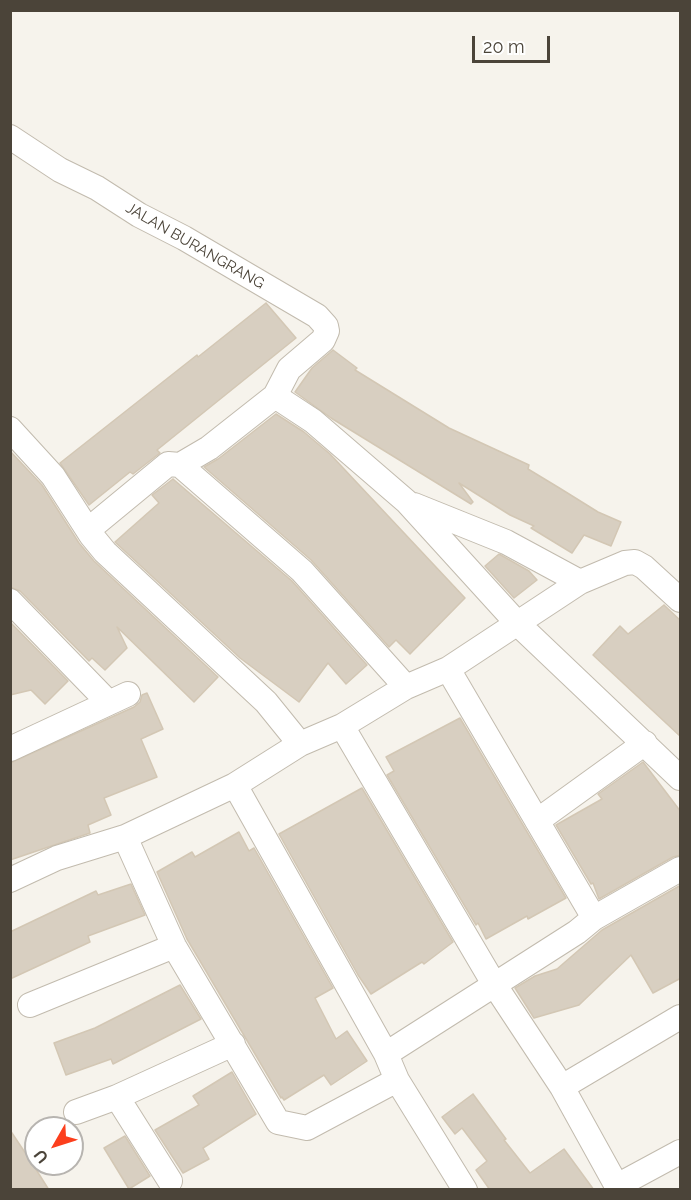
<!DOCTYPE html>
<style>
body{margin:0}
#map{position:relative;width:691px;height:1200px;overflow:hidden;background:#f6f3ec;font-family:Raleway,sans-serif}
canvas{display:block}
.frame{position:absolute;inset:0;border:12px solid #4b4439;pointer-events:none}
.north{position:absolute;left:24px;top:1116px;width:60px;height:60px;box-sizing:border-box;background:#fff;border:2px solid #b7b4b0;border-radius:50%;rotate:231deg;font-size:16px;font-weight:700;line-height:24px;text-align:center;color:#4b4439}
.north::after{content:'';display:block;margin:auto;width:21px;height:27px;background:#fc3f1d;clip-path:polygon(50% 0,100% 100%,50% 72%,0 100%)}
.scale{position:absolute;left:472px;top:36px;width:78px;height:27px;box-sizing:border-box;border:3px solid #4b4439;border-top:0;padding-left:8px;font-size:18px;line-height:21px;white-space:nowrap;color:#4b4439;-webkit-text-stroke:4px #fff;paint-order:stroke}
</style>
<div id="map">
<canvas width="691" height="1200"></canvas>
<div class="frame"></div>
<div class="north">U</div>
<div class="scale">20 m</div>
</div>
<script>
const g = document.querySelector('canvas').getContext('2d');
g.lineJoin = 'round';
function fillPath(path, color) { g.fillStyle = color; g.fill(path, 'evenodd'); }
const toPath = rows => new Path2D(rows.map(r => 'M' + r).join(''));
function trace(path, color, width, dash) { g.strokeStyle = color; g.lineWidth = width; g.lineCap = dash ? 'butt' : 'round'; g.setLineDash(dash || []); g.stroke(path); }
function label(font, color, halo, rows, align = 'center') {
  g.font = font + ' Raleway,sans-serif'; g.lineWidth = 4.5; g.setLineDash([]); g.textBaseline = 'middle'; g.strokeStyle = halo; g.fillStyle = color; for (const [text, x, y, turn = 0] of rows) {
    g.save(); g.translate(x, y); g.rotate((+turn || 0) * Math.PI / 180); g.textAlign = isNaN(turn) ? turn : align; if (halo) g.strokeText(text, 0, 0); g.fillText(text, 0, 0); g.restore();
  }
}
const building = toPath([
 [266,303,296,338,157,450,160,453,133,474,130,472,89,505,60,463,197,355,198,357,266,303],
 [333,350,357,368,355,370,449,428,529,465,528,469,561,489,598,512,621,522,611,546,584,535,572,553,531,528,534,526,510,515,459,483,473,502,471,504,331,418,295,392,312,368,333,350],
 [276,414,304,432,330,454,465,598,410,654,396,640,389,647,311,560,204,467,218,459,276,414],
 [10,451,42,485,79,543,94,561,218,677,194,702,117,627,127,648,105,670,92,658,89,661,20,591,10,587,10,451],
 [173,479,292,581,367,665,346,684,328,663,299,702,240,658,115,542,159,503,152,495,173,479],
 [499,554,529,571,537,580,514,598,485,566,499,554],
 [664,605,681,621,681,737,593,655,620,626,628,634,664,605],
 [10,622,68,681,45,704,31,690,10,695,10,622],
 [147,693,163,729,141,739,157,777,104,798,111,815,88,825,90,833,10,860,10,763,134,707,140,702,142,695,147,693],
 [460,718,566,898,528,919,527,916,486,939,478,923,476,925,387,775,394,771,386,757,460,718],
 [643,762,681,812,681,855,673,857,599,899,593,883,591,884,556,825,602,799,598,794,643,762],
 [362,788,453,942,424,964,422,962,371,994,358,975,279,834,362,788],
 [239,832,249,851,254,848,333,988,315,998,336,1039,347,1031,367,1061,331,1085,324,1075,284,1100,282,1097,281,1098,187,939,157,872,192,852,195,857,239,832],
 [131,884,145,915,88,936,90,942,10,979,10,932,96,891,98,895,131,884],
 [681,885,681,978,653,993,631,955,579,1005,534,1018,515,988,535,976,557,969,602,930,681,885],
 [180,985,201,1019,113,1064,111,1059,66,1075,54,1043,95,1028,180,985],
 [232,1072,256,1114,203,1148,209,1159,183,1173,155,1130,199,1105,193,1096,232,1072],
 [473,1094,506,1139,504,1140,530,1173,564,1149,594,1190,490,1190,476,1170,487,1161,462,1128,455,1134,442,1117,473,1094],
 [10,1130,32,1163,49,1190,10,1190,10,1130],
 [125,1136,150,1176,129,1189,104,1148,125,1136]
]);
const street = toPath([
 [10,137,60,170,97,188,139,215,184,238,317,316,326,326,327,331,323,340,289,369,275,396,209,448,180,465,168,464,94,525,91,535,105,552,266,702,300,744,342,726,406,687,448,669,580,582,625,563,635,562,644,567,680,600],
 [275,396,313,421,407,502,518,624,680,778],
 [10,429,53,476,91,535],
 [180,465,302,571,406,687],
 [414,505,506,542,580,582],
 [10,601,109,703],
 [448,669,594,918],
 [342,726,494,984,562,1087,619,1190],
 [300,744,235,785,386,1054],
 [10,749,128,694],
 [235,785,125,837,174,946,278,1122,307,1128,397,1080],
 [537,821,645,743],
 [10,880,57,858,125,837],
 [30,1005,174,946],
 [562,1087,680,1017],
 [76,1112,117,1097],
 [170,1181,117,1097,233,1044],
 [617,1186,680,1152],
 [465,1190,397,1080,386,1054,577,932,594,918,680,869]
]);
const streetNames = [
 ["JALAN BURANGRANG",195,246,30]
];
fillPath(building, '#d8cfc1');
trace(building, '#d3c7b4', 1.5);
trace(street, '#c2bbae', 26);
trace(street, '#fff', 24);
label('15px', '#4b4439', '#fff', streetNames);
</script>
